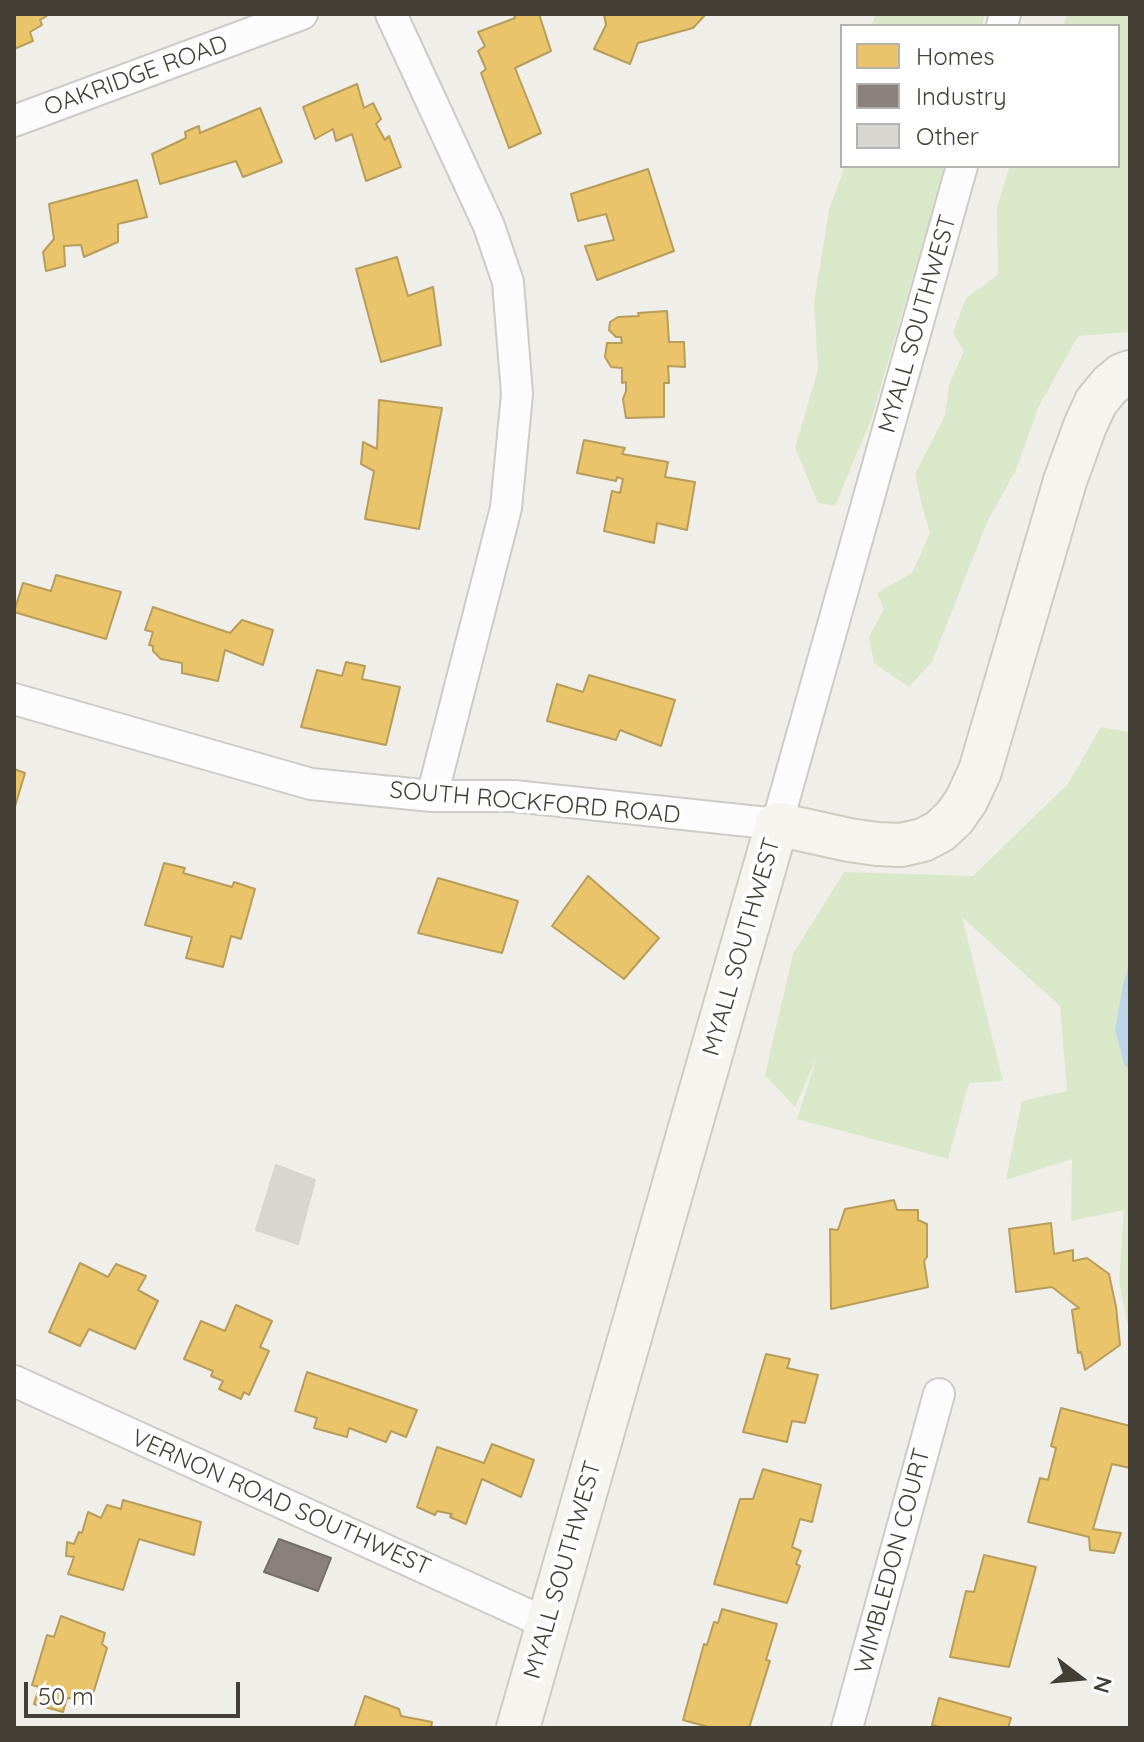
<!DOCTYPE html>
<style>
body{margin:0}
#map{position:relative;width:1144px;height:1742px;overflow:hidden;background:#efeee9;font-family:Quicksand,sans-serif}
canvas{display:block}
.frame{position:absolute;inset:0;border:16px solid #443f35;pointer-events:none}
.legend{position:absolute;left:840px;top:24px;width:280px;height:144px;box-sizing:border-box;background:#fff;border:2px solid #b4b2ae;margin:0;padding:10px 14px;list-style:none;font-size:24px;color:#443f35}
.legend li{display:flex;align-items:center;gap:16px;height:40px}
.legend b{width:40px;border:2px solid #b4b2ae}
.north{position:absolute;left:1040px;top:1638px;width:80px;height:80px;-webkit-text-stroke:6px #fff;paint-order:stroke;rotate:106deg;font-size:22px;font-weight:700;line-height:32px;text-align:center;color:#443f35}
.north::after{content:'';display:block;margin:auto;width:28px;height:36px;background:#443f35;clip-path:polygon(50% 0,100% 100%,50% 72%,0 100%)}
.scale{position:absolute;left:24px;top:1682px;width:216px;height:36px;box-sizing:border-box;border:4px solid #443f35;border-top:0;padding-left:10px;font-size:24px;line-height:28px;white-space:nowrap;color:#443f35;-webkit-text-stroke:6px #fff;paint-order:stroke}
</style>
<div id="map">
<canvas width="1144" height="1742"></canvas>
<div class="frame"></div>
<ul class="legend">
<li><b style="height:22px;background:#e9c46a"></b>Homes</li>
<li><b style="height:22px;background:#8a817c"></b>Industry</li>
<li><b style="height:22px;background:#d8d6d1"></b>Other</li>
</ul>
<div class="north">N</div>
<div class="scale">50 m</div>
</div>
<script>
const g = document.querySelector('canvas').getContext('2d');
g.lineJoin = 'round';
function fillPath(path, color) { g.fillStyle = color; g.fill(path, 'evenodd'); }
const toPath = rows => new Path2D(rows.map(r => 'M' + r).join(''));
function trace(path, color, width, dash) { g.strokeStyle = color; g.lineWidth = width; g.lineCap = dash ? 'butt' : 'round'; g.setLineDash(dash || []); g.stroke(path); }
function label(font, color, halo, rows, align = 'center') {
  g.font = font + ' Quicksand,sans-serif'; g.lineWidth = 8; g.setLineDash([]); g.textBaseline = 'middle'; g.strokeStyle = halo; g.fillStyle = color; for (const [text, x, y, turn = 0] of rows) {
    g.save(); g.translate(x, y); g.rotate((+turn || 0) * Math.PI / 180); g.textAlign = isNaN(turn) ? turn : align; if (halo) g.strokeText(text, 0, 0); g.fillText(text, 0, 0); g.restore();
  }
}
const green = toPath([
 [876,14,985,14,982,26,871,26],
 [1068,14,1130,14,1130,332,1078,336,1038,408,1016,470,987,522,932,662,909,687,874,663,869,637,884,609,877,593,912,573,930,533,923,510,915,474,945,416,949,385,964,351,953,333,966,298,998,275,997,207,1010,166,1118,166,1118,26,1062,26],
 [845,166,944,166,943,174,871,420,835,506,818,503,795,448,818,370,814,303,829,210],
 [1101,727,1130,732,1130,1335,1119,1281,1124,1210,1071,1221,1072,1159,1006,1180,1022,1101,1067,1091,1060,1006,962,917,1003,1081,969,1083,948,1159,797,1119,817,1057,795,1107,765,1075,793,954,844,872,973,876,1068,784]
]);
const water = toPath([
 [1130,961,1130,1070,1125,1066,1115,1030,1123,985]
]);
const homes = toPath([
 [14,14,50,14,40,20,42,25,30,32,33,41,14,49,14,14],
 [514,14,539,14,551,51,515,68,541,133,509,148,481,73,486,69,478,51,485,46,478,32,515,18,514,14],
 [604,14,706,14,693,28,638,43,630,64,594,49,606,25,604,14],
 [357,84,364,108,373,103,381,119,376,124,385,140,389,136,401,167,366,181,352,134,336,141,333,129,315,139,303,107,357,84],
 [260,108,282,162,243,177,236,161,160,184,152,154,186,138,185,132,199,126,200,133,260,108],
 [648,169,674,251,597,280,585,246,614,240,606,214,578,221,571,194,648,169],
 [137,180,147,217,118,224,118,242,84,257,81,245,64,246,65,266,46,271,43,252,54,239,49,204,137,180],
 [397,257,408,296,433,287,441,345,381,362,356,269,397,257],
 [667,311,669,342,684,342,685,367,668,366,669,383,664,383,664,417,626,418,623,399,626,391,626,382,622,383,622,368,611,367,605,357,607,343,622,343,621,337,616,337,609,330,610,322,618,317,639,316,638,313,667,311],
 [379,400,442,408,419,529,365,519,374,471,361,464,363,442,377,449,379,400],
 [584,440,625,448,622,454,668,462,665,477,695,482,687,530,657,523,654,543,604,531,612,491,620,493,623,479,617,477,616,481,577,473,584,440],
 [56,575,121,592,106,639,14,612,23,583,51,591,56,575],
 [153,607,230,633,242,620,273,630,263,665,225,650,218,681,182,673,182,663,161,659,153,651,153,646,149,645,153,632,145,630,153,607],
 [346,662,365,666,362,679,400,687,386,745,301,727,317,670,342,676,346,662],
 [589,675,675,700,661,746,620,730,616,740,547,721,557,684,583,692,589,675],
 [14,769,25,773,14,810,14,769],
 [164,863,185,868,183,873,232,887,234,882,255,889,241,939,231,936,223,967,186,958,192,937,145,925,164,863],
 [588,876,659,938,624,979,552,926,588,876],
 [438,878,518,901,502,953,418,933,438,878],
 [894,1200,897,1210,918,1210,918,1220,927,1224,927,1257,924,1261,928,1287,831,1309,830,1229,838,1230,845,1209,894,1200],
 [1051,1223,1054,1254,1073,1250,1073,1261,1087,1258,1109,1274,1116,1307,1120,1345,1085,1370,1081,1352,1078,1353,1072,1310,1079,1308,1052,1287,1016,1292,1009,1229,1051,1223],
 [80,1263,108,1277,116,1264,146,1276,138,1290,158,1301,135,1349,89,1329,80,1346,49,1332,80,1263],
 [236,1305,272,1321,260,1347,269,1351,249,1395,244,1392,241,1399,219,1389,223,1381,211,1376,213,1371,184,1359,201,1321,225,1331,236,1305],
 [766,1354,790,1359,787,1368,818,1375,805,1423,792,1421,787,1442,743,1432,766,1354],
 [307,1372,417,1410,406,1437,391,1431,386,1442,349,1428,347,1437,314,1428,317,1418,295,1411,307,1372],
 [1061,1408,1130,1426,1130,1468,1112,1464,1093,1529,1121,1533,1114,1553,1090,1550,1089,1537,1028,1522,1040,1478,1048,1480,1056,1448,1051,1446,1061,1408],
 [492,1444,534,1460,521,1497,482,1479,466,1524,450,1517,452,1514,437,1511,435,1515,417,1507,437,1447,484,1463,492,1444],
 [763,1469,821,1485,812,1522,800,1519,792,1547,801,1551,796,1564,800,1566,787,1603,714,1584,740,1499,753,1499,763,1469],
 [123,1500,201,1522,194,1555,139,1539,123,1590,68,1574,74,1557,66,1556,67,1542,74,1544,79,1532,82,1533,88,1512,101,1518,107,1505,121,1509,123,1500],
 [984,1555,1036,1567,1009,1667,950,1657,966,1591,974,1592,984,1555],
 [722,1609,777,1624,766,1660,770,1661,749,1728,712,1728,683,1720,704,1644,707,1645,714,1622,718,1623,722,1609],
 [61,1616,105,1633,102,1644,107,1648,93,1694,88,1692,86,1699,67,1698,63,1712,34,1704,39,1687,32,1685,47,1635,54,1637,61,1616],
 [365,1696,399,1709,401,1716,432,1722,431,1728,354,1728,365,1696],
 [939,1698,1011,1718,1008,1728,943,1728,932,1725,939,1698]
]);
const industry = toPath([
 [279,1539,331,1558,318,1591,264,1572,279,1539]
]);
const building = toPath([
 [276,1165,315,1180,298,1244,256,1230,276,1165]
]);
const street = toPath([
 [391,14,489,226,508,282,517,394,506,508,432,796],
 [1002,26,1005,14],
 [14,121,302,14],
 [14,699,311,784,432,796,514,796,777,824,962,166],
 [14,1381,548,1624],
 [847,1728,939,1394]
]);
const secondary = toPath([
 [518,1728,777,824,849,840,877,844,901,845,923,840,940,831,954,818,966,801,980,771,1065,481,1085,426,1096,402,1110,385,1122,375,1130,372]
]);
const streetNames = [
 ["OAKRIDGE ROAD",136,76,-20],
 ["MYALL SOUTHWEST",918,324,-74],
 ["SOUTH ROCKFORD ROAD",535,803,5],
 ["MYALL SOUTHWEST",742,947,-74],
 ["VERNON ROAD SOUTHWEST",281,1503,24],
 ["WIMBLEDON COURT",893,1561,-75],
 ["MYALL SOUTHWEST",563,1570,-74]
];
fillPath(green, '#dae8ca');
fillPath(water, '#bbd5ea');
fillPath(homes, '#e9c46a');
trace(homes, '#b89c5a', 2);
fillPath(industry, '#8a817c');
trace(industry, '#756d67', 2);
fillPath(building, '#d8d6d1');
trace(building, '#d7d5cf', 2);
trace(street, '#cdcbc6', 34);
trace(secondary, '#cecbc0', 46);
trace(street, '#fdfcfc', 30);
trace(secondary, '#f5f4ee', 42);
label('24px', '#443f35', '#fff', streetNames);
</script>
